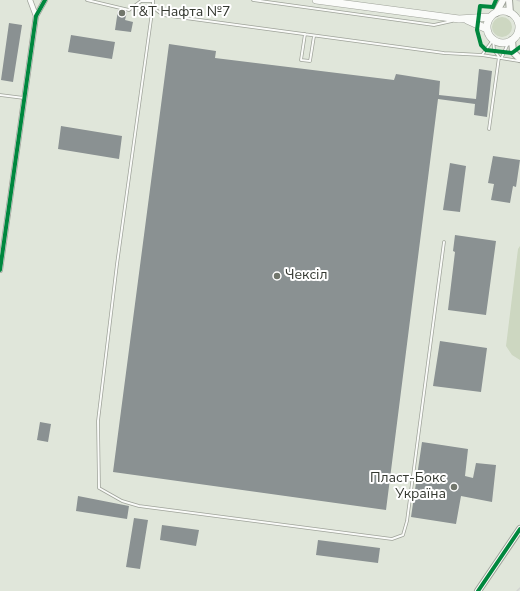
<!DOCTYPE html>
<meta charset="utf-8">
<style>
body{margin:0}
canvas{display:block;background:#e0e6da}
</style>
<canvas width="520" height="591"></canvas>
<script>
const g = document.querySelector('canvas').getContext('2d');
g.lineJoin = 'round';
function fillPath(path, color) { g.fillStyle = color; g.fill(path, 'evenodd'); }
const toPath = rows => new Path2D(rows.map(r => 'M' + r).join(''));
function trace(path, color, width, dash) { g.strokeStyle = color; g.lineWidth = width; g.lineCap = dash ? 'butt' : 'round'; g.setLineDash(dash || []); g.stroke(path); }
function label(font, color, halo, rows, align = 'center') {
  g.font = font + ' "Nunito Sans",sans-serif'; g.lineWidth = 4; g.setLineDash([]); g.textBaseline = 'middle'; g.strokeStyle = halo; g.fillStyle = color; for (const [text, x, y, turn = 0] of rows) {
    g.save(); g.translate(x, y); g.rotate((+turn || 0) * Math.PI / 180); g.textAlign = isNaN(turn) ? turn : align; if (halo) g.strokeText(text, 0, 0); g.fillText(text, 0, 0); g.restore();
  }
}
const green = toPath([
 '492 27a10 10 0 1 1 20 0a10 10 0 1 1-20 0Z',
 [520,246,520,360,512,355,506,346,518,249]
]);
const building = toPath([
 [118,10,127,12,125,20,133,22,131,32,115,30],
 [9,23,22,25,13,82,1,80],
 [71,35,115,42,112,59,68,52],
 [169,44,216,51,215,58,394,80,396,74,440,81,439,95,476,99,479,69,492,71,487,117,474,115,475,104,438,99,386,510,113,472],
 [61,126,122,136,119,159,58,149],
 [493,156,520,160,516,187,513,186,510,203,491,200,494,184,488,183],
 [450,163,466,166,460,212,443,210],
 [455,235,496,241,486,315,448,310,455,252,453,251],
 [440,341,487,348,481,392,433,386],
 [40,422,51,424,48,442,37,440],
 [422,442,468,449,465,476,473,478,476,463,496,465,492,502,461,496,456,524,411,517],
 [78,496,129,506,127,519,76,511],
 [134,518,148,520,140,569,126,567],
 [162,525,199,530,196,546,160,540],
 [318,540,380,548,378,563,316,555]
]);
const lane = toPath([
 [87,0,129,10,141,1,153,1],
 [153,0,153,5,155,9,163,15,444,53,482,55,519,61],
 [253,0,434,25,452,21],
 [153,5,117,264,98,421,99,488,122,501,139,506,392,539,403,535,407,521,444,242],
 [305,34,301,60,310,61,314,36],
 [482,55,493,40],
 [502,57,509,41],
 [0,95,24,98],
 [489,129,499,57,494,50,493,39]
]);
const street = toPath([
 [30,0,36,16],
 [0,270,36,16,45,0]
]);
const secondary = toPath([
 [509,0,510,13],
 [496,13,503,0],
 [512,40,513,52,520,59],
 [478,591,520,529]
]);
const primary = toPath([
 [316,0,459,19,490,17],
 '487 27a16 16 0 1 1 32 0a16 16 0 1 1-32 0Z',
 [467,20,487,29]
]);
const rail = toPath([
 [517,0,520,1],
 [517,591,520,588]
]);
const cycleway = toPath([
 [496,0,493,7,480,6,477,30,481,45,486,50,512,53,520,47],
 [0,270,36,16,45,0],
 [478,591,520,529]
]);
const markers = [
 [122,13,4,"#71766c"],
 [277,276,4,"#71766c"],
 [454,487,4,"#71766c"]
];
const poiNames = [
 ["Т&Т Нафта №7",130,13],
 ["Чексіл",285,276],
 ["Пласт-Бокс",446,479,"right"],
 ["Україна",446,495,"right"]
];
fillPath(green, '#cdd7c1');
fillPath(building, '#8a9192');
trace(lane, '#9fa39a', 3.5);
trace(street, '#9fa39a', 6);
trace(secondary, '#9fa39a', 8);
trace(primary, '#9fa39a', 8);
trace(lane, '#fafbf9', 2);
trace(street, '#fafbf9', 4.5);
trace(secondary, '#fafbf9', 6);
trace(primary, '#fafbf9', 7);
trace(rail, '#d2d4d1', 1.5);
trace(cycleway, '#00873e', 4);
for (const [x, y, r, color] of markers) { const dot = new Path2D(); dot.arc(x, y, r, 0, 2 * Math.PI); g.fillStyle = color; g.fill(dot); trace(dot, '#fff', 1.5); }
label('14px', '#353931', '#fff', poiNames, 'left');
</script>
